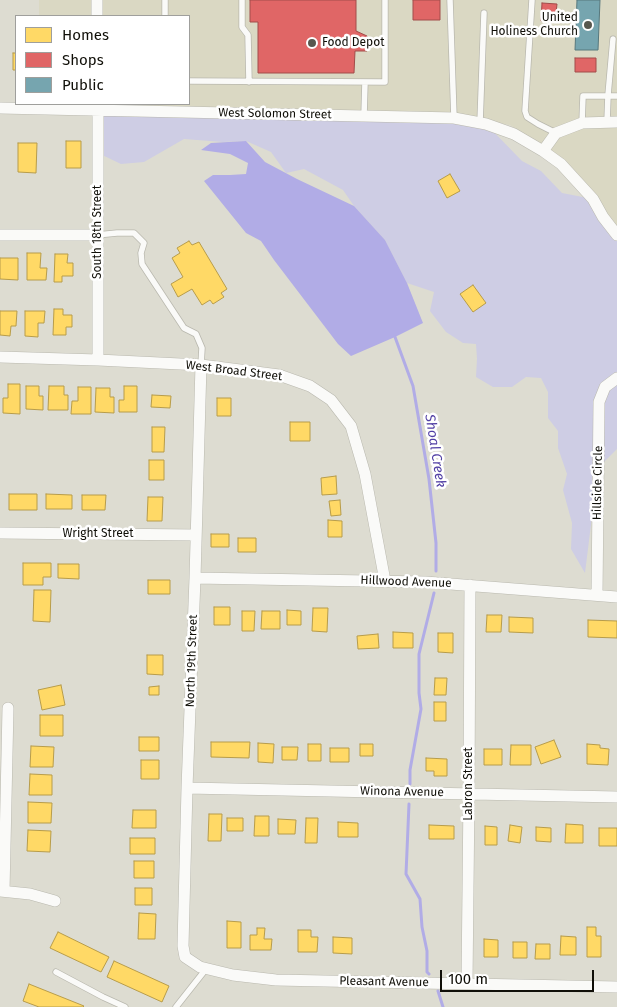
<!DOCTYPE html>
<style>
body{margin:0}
#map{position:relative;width:617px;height:1007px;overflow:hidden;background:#dddcd1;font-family:"Fira Sans",sans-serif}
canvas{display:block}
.legend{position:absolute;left:15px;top:15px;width:175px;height:90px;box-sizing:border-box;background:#fff;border:1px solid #9f9f9c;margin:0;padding:6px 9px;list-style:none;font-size:15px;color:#100f08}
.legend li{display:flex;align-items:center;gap:10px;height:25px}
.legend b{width:25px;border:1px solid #9f9f9c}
.scale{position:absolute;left:440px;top:970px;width:154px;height:22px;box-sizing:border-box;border:2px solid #100f08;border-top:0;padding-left:6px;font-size:15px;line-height:18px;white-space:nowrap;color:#100f08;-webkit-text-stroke:4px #fff;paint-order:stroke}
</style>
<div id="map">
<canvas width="617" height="1007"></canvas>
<ul class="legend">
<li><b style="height:14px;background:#ffd966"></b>Homes</li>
<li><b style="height:14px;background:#e06666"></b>Shops</li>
<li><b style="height:14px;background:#76a5af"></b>Public</li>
</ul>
<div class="scale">100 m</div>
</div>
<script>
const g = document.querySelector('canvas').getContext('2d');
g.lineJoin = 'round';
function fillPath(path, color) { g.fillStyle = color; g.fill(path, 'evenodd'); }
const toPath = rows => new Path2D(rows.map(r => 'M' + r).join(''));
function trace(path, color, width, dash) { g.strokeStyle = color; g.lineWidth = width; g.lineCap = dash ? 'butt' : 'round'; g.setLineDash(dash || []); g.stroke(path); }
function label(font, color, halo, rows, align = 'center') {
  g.font = font + ' "Fira Sans",sans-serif'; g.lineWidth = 5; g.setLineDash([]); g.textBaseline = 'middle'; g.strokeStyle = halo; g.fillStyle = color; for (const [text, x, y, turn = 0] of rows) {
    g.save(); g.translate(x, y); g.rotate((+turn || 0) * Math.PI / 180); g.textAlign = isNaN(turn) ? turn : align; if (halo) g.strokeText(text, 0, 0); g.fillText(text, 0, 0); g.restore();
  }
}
const built = toPath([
 [39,0,617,0,617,233,560,157,510,125,434,113,38,104,189,104,189,16,39,16]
]);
const green = toPath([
 [98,110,486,124,522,161,541,171,562,193,593,199,617,233,617,449,598,468,585,573,571,549,572,523,563,490,567,474,558,448,558,431,548,418,548,392,541,378,526,377,512,387,493,387,476,377,477,359,476,344,463,343,446,332,430,311,434,292,407,283,385,240,354,206,343,190,304,169,286,173,271,152,246,141,223,142,184,139,144,162,121,164,98,153]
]);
const water = toPath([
 [246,141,265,162,297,179,354,206,385,240,407,283,423,323,395,337,351,356,338,344,274,260,261,241,246,233,204,181,213,175,230,175,246,174,248,163,230,154,201,150,211,143]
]);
const homes = toPath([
 [13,53,16,53,16,70,13,70,13,53],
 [66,141,81,141,81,168,66,168,66,141],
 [18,143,37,143,36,173,18,172,18,143],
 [450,174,460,191,447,198,438,181,450,174],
 [189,241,192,245,199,242,227,289,221,293,224,297,213,304,210,300,202,305,192,289,178,297,171,284,183,277,172,258,180,253,177,248,189,241],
 [27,253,41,253,40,268,47,268,46,280,27,280,27,253],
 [55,254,68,254,67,263,73,263,73,276,62,276,62,282,54,282,55,254],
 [0,258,18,258,18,280,0,279,0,258],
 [473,285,486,303,473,312,460,294,473,285],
 [54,309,63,309,63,315,72,315,72,327,66,327,66,335,53,335,54,309],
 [0,311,17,311,16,326,11,326,10,336,0,335,0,311],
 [25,311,45,311,44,323,38,323,38,337,25,336,25,311],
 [8,384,20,384,20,414,3,413,3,398,8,398,8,384],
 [26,386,39,386,39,396,43,396,43,410,26,409,26,386],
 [49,386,64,386,64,395,68,395,68,410,48,410,49,386],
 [124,386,137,386,137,412,119,412,119,400,124,400,124,386],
 [78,387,91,387,91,414,71,414,72,401,78,401,78,387],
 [96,388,110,388,110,397,114,397,114,413,95,412,96,388],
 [152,395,171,396,170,408,151,407,152,395],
 [217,398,231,398,231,416,217,416,217,398],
 [290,422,310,422,310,441,290,441,290,422],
 [152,427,165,427,164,452,152,452,152,427],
 [149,460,164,460,164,480,149,480,149,460],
 [336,476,337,494,322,495,321,478,336,476],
 [9,494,37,494,37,510,9,510,9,494],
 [46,494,72,495,72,509,46,509,46,494],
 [82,495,106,495,105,510,82,510,82,495],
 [148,497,163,497,162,521,147,521,148,497],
 [340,500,341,515,331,516,329,501,340,500],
 [328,520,342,521,342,537,328,537,328,520],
 [211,534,229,534,229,547,211,547,211,534],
 [238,538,256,538,256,552,238,552,238,538],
 [23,563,51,563,51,577,43,577,43,585,23,585,23,563],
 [58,564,79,564,79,579,58,578,58,564],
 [148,580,170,580,170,594,148,594,148,580],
 [34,590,51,590,50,622,33,621,34,590],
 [214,607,230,607,230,625,214,625,214,607],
 [313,608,328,608,327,632,312,631,313,608],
 [287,610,301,611,301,625,287,625,287,610],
 [242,611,255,611,254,631,242,631,242,611],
 [262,611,280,611,280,629,261,629,262,611],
 [487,615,502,615,501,632,486,632,487,615],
 [509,617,533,618,533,633,509,632,509,617],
 [588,620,617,621,617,638,588,637,588,620],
 [393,632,413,633,413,648,393,648,393,632],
 [438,633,453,633,453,653,438,652,438,633],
 [378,634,379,648,358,649,357,636,378,634],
 [147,655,163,655,163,675,147,674,147,655],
 [435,678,447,678,446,695,434,695,435,678],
 [61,685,65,705,42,710,38,690,61,685],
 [159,686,159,695,149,695,149,687,159,686],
 [434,702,446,702,446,721,434,721,434,702],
 [40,715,63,715,63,736,40,736,40,715],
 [139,737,159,737,159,751,139,751,139,737],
 [554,740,561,757,541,764,535,747,554,740],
 [211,742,250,742,249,758,211,757,211,742],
 [258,743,274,744,273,763,258,762,258,743],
 [308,744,321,744,321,761,308,761,308,744],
 [360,744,373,744,373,756,360,756,360,744],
 [587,744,600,745,600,748,609,749,608,765,587,764,587,744],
 [511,745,531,745,531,765,510,765,511,745],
 [31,746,54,747,53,767,30,767,31,746],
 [282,747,298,747,297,760,282,760,282,747],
 [330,748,349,748,349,762,330,762,330,748],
 [484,749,502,749,502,765,484,765,484,749],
 [426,758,447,759,447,776,434,776,434,771,426,771,426,758],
 [141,760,159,760,159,779,141,779,141,760],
 [30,774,52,775,52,795,29,795,30,774],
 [28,802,52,803,51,823,28,823,28,802],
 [133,810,156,810,156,828,132,828,133,810],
 [209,814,222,814,221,841,208,841,209,814],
 [255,816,269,816,269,836,254,836,255,816],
 [227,818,243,818,243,831,227,831,227,818],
 [306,818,318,818,317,843,305,843,306,818],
 [278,819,296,820,295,834,278,834,278,819],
 [338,822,358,823,358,837,338,837,338,822],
 [566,824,583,825,583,843,565,843,566,824],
 [429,825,454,826,454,839,429,839,429,825],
 [510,825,522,827,520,843,508,841,510,825],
 [485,826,497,827,497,845,485,845,485,826],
 [536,827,551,828,551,842,536,841,536,827],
 [599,828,617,828,617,846,599,846,599,828],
 [28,830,51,831,50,852,27,851,28,830],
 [130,838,155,838,155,854,130,854,130,838],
 [134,861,154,861,154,878,134,878,134,861],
 [135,888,152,888,152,905,135,905,135,888],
 [139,913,156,914,155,939,138,939,139,913],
 [227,921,241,922,241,948,227,948,227,921],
 [587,927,596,927,596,936,601,936,601,957,587,957,587,927],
 [257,928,265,928,264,939,272,939,271,950,250,950,250,935,257,935,257,928],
 [298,930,311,930,311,937,318,937,317,952,298,952,298,930],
 [58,932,109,957,101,972,50,948,58,932],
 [561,936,576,937,576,955,560,955,561,936],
 [333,937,352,938,352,954,333,953,333,937],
 [484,939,498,940,498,957,484,957,484,939],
 [513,942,527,942,527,958,513,958,513,942],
 [536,944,550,944,550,959,535,959,536,944],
 [114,961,169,986,162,1002,107,977,114,961],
 [29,984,84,1006,83,1007,39,1007,23,1001,29,984]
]);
const shops = toPath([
 [250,0,356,0,356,31,367,36,367,51,355,51,354,73,258,73,258,22,250,22,250,0],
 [413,0,440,0,440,20,413,20,413,0],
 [542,3,557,4,555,22,541,21,542,3],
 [575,58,596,58,596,72,575,72,575,58]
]);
const public = toPath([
 [577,0,600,0,598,50,575,50,577,0]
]);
const stream = toPath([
 [395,337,413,386,429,479,436,543,436,571],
 [410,784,410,770,421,709,419,693,419,654,434,593],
 [409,804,406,874,420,899,422,927,427,951,427,972,429,974],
 [438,991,443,1007]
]);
const service = toPath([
 [242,0,242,27,248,35,249,82],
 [450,0,454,118],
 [532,0,525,111,527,117,538,124,556,133],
 [165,16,165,0],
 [189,81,385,82,385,0],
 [364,116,365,82],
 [607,122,608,95,613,39],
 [480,123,484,13],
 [582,123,583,96,617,96],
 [97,235,117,233,134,233,144,243,141,253,142,264,184,328,196,334,202,348,201,365],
 [56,972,103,997,125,1007],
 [176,1007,206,969]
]);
const minor = toPath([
 [97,0,97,16],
 [98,104,98,360],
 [0,108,454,118,486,124,514,134,543,151,561,164,593,199,603,217,617,235],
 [543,151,556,133,582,123,617,122],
 [0,235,97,235],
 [0,357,98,360,201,365,279,375,310,386,331,400,351,426,365,474,385,581],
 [201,365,195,578,187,788,183,946,185,957,200,967,233,975,276,980,617,987],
 [0,533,196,535],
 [195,578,425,582,617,597],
 [597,595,599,402,605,387,617,378],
 [187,788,617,797],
 [0,891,30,894,55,901],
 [4,891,8,708],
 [467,983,469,794,470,585]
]);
const markers = [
 [588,25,5,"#58574e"],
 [312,43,5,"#58574e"]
];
const poiNames = [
 ["United",578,18],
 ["Holiness Church",578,32],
 ["Food Depot",322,43,"left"]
];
const streetNames = [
 ["West Solomon Street",275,114,1],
 ["South 18th Street",98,232,-90],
 ["West Broad Street",234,371,7],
 ["Hillside Circle",598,483,-89],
 ["Wright Street",98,534],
 ["Hillwood Avenue",406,582,2],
 ["North 19th Street",192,661,-88],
 ["Labron Street",469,784,-90],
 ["Winona Avenue",402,792,1],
 ["Pleasant Avenue",384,982,1]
];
const waterNames = [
 ["Shoal Creek",435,451,81]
];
fillPath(built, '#dad8c3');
fillPath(green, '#cecde4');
fillPath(water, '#b1ace6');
fillPath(homes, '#ffd966');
trace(homes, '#b79c4a', 1);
fillPath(shops, '#e06666');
trace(shops, '#a24c4a', 1);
fillPath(public, '#76a5af');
trace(public, '#57787d', 1);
trace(stream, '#b1ace6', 3);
trace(service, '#b9b8ae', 7);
trace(minor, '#b9b8ae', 12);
trace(service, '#fafaf8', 5.5);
trace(minor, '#fafaf8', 11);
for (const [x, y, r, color] of markers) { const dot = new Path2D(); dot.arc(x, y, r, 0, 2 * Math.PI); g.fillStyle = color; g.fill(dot); trace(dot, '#fff', 2); }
label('12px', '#100f08', '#fff', poiNames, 'right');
label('12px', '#100f08', '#fff', streetNames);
label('italic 14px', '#513fa4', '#fff', waterNames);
</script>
